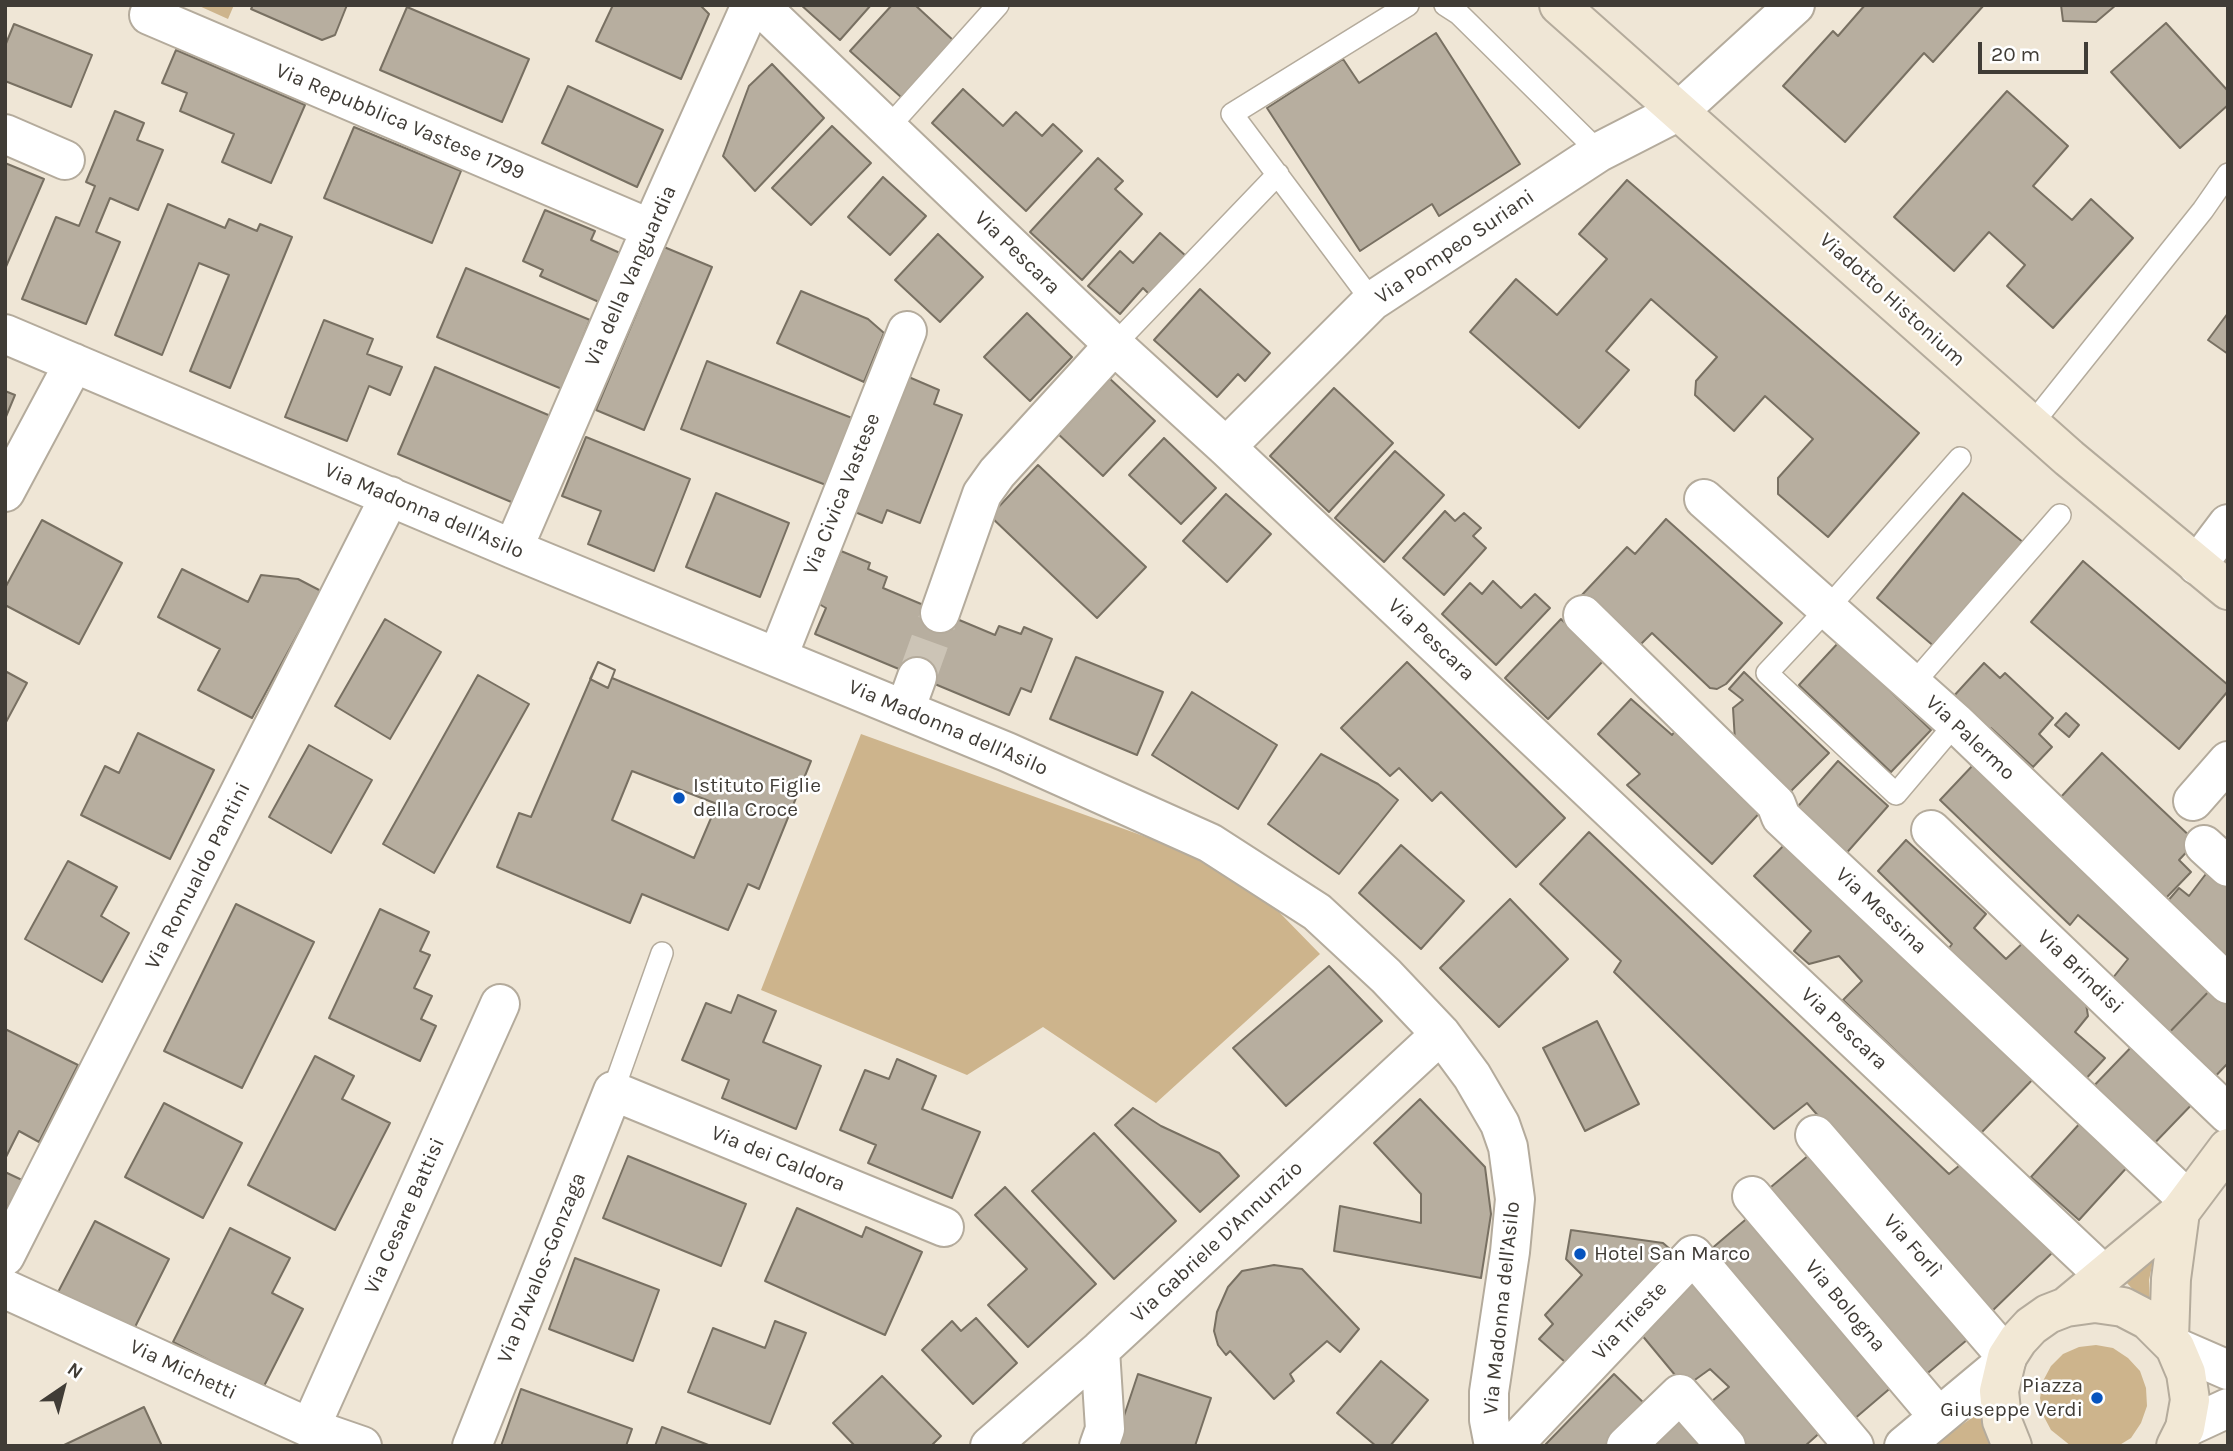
<!DOCTYPE html>
<meta charset="utf-8">
<style>
body{margin:0}
#map{position:relative;width:2233px;height:1451px;overflow:hidden;background:#efe6d6;font-family:Karla,sans-serif}
canvas{display:block}
.frame{position:absolute;inset:0;border:7px solid #403c36;pointer-events:none}
.north{position:absolute;left:28px;top:1353px;width:70px;height:70px;-webkit-text-stroke:5px #fff;paint-order:stroke;rotate:35deg;font-size:19px;font-weight:700;line-height:28px;text-align:center;color:#403c36}
.north::after{content:'';display:block;margin:auto;width:24px;height:32px;background:#403c36;clip-path:polygon(50% 0,100% 100%,50% 72%,0 100%)}
.scale{position:absolute;left:1978px;top:42px;width:110px;height:32px;box-sizing:border-box;border:4px solid #403c36;border-top:0;padding-left:9px;font-size:21px;line-height:24px;white-space:nowrap;color:#403c36;-webkit-text-stroke:5px #fff;paint-order:stroke}
</style>
<div id="map">
<canvas width="2233" height="1451"></canvas>
<div class="frame"></div>
<div class="north">N</div>
<div class="scale">20 m</div>
</div>
<script>
const g = document.querySelector('canvas').getContext('2d');
g.lineJoin = 'round';
function fillPath(path, color) { g.fillStyle = color; g.fill(path, 'evenodd'); }
const toPath = rows => new Path2D(rows.map(r => 'M' + r).join(''));
function trace(path, color, width, dash) { g.strokeStyle = color; g.lineWidth = width; g.lineCap = dash ? 'butt' : 'round'; g.setLineDash(dash || []); g.stroke(path); }
function label(font, color, halo, rows, align = 'center') {
  g.font = font + ' Karla,sans-serif'; g.lineWidth = 5; g.setLineDash([]); g.textBaseline = 'middle'; g.strokeStyle = halo; g.fillStyle = color; for (const [text, x, y, turn = 0] of rows) {
    g.save(); g.translate(x, y); g.rotate((+turn || 0) * Math.PI / 180); g.textAlign = isNaN(turn) ? turn : align; if (halo) g.strokeText(text, 0, 0); g.fillText(text, 0, 0); g.restore();
  }
}
const green = toPath([
 [197,5,234,5,228,19],
 [861,734,1185,851,1233,880,1279,912,1320,954,1156,1103,1043,1027,967,1075,761,990],
 [2157,1243,2149,1280,2150,1308,2126,1282],
 [2096,1345,2113,1348,2128,1358,2140,1371,2146,1388,2147,1406,2141,1423,2131,1438,2118,1446,2071,1446,2051,1430,2043,1415,2040,1398,2043,1381,2051,1366,2063,1354,2079,1347],
 [1979,1413,2000,1446,1931,1446]
]);
const building = toPath([
 [253,5,347,5,335,35,322,40,251,9,253,5],
 [613,5,700,5,709,14,681,79,596,41,613,5],
 [801,5,871,5,840,40,801,5],
 [892,5,915,5,954,41,902,98,850,51,892,5],
 [1865,5,1984,5,1933,62,1924,53,1845,142,1783,86,1833,31,1838,36,1865,5],
 [2061,5,2116,5,2096,22,2063,21,2061,5],
 [407,7,529,59,502,122,380,70,407,7],
 [2166,23,2228,91,2228,105,2180,148,2111,72,2166,23],
 [14,24,92,55,71,107,5,81,5,46,14,24],
 [1436,33,1520,164,1439,216,1432,204,1360,251,1267,108,1343,59,1359,83,1436,33],
 [176,50,305,105,271,183,222,162,234,134,180,111,187,93,162,83,176,50],
 [772,64,824,118,755,191,723,156,749,86,772,64],
 [568,86,663,130,637,187,542,143,568,86],
 [963,89,1003,126,1016,112,1042,136,1053,124,1082,151,1026,211,932,123,963,89],
 [2007,91,2068,146,2033,186,2072,220,2091,199,2133,238,2053,328,2007,286,2025,265,1989,232,1954,271,1894,217,2007,91],
 [115,111,144,123,137,140,163,150,138,210,110,198,96,232,120,242,86,324,22,299,56,217,79,226,95,186,86,182,115,111],
 [832,126,871,163,811,225,772,188,832,126],
 [354,127,461,171,432,243,324,198,354,127],
 [1098,158,1123,181,1115,189,1142,214,1082,280,1030,232,1098,158],
 [5,163,44,179,5,269,5,163],
 [883,177,926,216,890,255,848,217,883,177],
 [1627,180,1919,433,1828,537,1778,494,1778,478,1813,439,1765,396,1734,431,1695,395,1696,381,1717,357,1651,299,1606,351,1629,370,1579,428,1470,332,1516,279,1557,315,1607,259,1579,234,1627,180],
 [168,204,225,228,229,219,257,231,260,224,292,237,230,388,190,371,229,275,199,263,162,355,115,335,168,204],
 [545,210,595,231,591,240,620,253,599,302,540,276,543,270,523,261,545,210],
 [1160,233,1186,256,1150,295,1143,288,1120,314,1088,286,1120,251,1133,263,1160,233],
 [938,234,983,277,940,322,895,280,938,234],
 [664,247,712,267,644,430,596,410,664,247],
 [466,268,590,320,562,389,437,337,466,268],
 [1200,289,1270,353,1245,381,1238,374,1217,397,1154,340,1200,289],
 [801,291,868,319,884,333,864,382,777,343,801,291],
 [1027,313,1072,357,1030,401,984,357,1027,313],
 [2228,313,2228,354,2208,340,2228,313],
 [324,320,373,339,367,354,402,367,390,395,369,386,347,441,285,417,324,320],
 [707,361,852,418,826,485,681,429,707,361],
 [435,367,553,417,516,504,398,454,435,367],
 [904,375,939,390,934,404,962,415,920,523,887,510,882,523,850,510,904,375],
 [1108,377,1155,421,1103,476,1056,432,1108,377],
 [1334,388,1393,443,1329,512,1270,456,1334,388],
 [5,391,15,395,5,419,5,391],
 [586,437,690,479,654,571,588,544,601,511,562,496,586,437],
 [1164,438,1216,488,1181,524,1129,475,1164,438],
 [1395,451,1444,495,1384,562,1335,518,1395,451],
 [1038,465,1146,567,1097,618,990,516,1038,465],
 [716,493,789,523,760,597,686,567,716,493],
 [1963,493,2024,543,1936,648,1877,598,1963,493],
 [1226,494,1271,534,1227,582,1183,541,1226,494],
 [1445,511,1455,521,1464,513,1481,528,1473,536,1486,548,1444,595,1403,558,1445,511],
 [1666,519,1782,623,1726,684,1717,689,1710,688,1652,633,1637,648,1580,597,1627,547,1635,554,1666,519],
 [42,520,122,563,79,644,5,605,5,588,42,520],
 [841,551,870,563,868,569,887,577,883,588,995,635,999,626,1021,634,1024,627,1052,639,1031,692,1021,688,1009,715,815,634,826,608,819,604,841,551],
 [2083,561,2228,685,2228,691,2179,749,2031,622,2083,561],
 [182,569,248,602,261,575,298,579,321,591,252,718,198,690,220,649,158,617,182,569],
 [1493,581,1521,608,1535,594,1550,608,1496,665,1442,614,1470,583,1482,594,1493,581],
 [385,619,441,652,390,739,335,706,385,619],
 [1561,619,1604,660,1548,719,1505,678,1561,619],
 [1839,642,1931,730,1891,772,1799,685,1839,642],
 [1076,657,1163,692,1137,755,1050,719,1076,657],
 [598,662,615,670,612,678,811,761,759,889,748,884,728,930,642,894,630,923,497,867,519,813,531,817,598,662],
 [632,771,717,804,694,858,612,820,632,771],
 [598,662,615,670,608,688,590,679,598,662],
 [1407,662,1565,818,1516,867,1441,792,1432,801,1399,768,1390,776,1341,728,1407,662],
 [1984,663,2000,678,2005,673,2053,718,2039,734,2052,747,2033,767,1991,728,1987,731,1952,698,1984,663],
 [5,671,27,683,5,724,5,671],
 [1744,672,1829,753,1790,792,1735,741,1733,708,1743,700,1729,689,1744,672],
 [478,675,529,704,434,873,383,844,478,675],
 [1192,692,1277,745,1238,809,1152,755,1192,692],
 [1631,699,1672,735,1680,725,1766,806,1712,864,1627,785,1640,774,1598,734,1631,699],
 [2066,713,2079,725,2069,737,2055,725,2066,713],
 [138,733,214,770,170,859,81,815,105,766,119,773,138,733],
 [309,745,372,780,331,853,269,817,309,745],
 [2102,753,2196,842,2179,860,2191,872,2166,898,2060,798,2102,753],
 [1321,754,1378,784,1398,800,1339,874,1268,824,1321,754],
 [1838,761,1888,806,1843,857,1793,812,1838,761],
 [1975,763,2213,987,2163,1039,2108,984,2128,959,2078,915,2070,925,1940,800,1975,763],
 [1589,832,1949,1174,1965,1161,2054,1251,1989,1314,1807,1103,1774,1129,1614,972,1621,961,1540,884,1589,832],
 [1906,840,1986,914,1974,928,2006,959,2028,938,2084,991,2088,1016,2075,1032,2105,1058,2082,1083,1944,955,1952,944,1878,871,1906,840],
 [1788,841,2036,1076,1981,1133,1843,1000,1862,981,1839,956,1809,964,1794,951,1811,931,1754,876,1788,841],
 [1401,845,1464,901,1421,949,1359,893,1401,845],
 [68,861,117,887,101,916,129,933,102,982,25,939,68,861],
 [2212,866,2228,880,2228,971,2160,910,2179,888,2189,896,2212,866],
 [1510,899,1568,959,1499,1027,1440,968,1510,899],
 [236,904,314,942,242,1088,164,1051,236,904],
 [380,909,429,932,420,951,430,955,414,988,432,996,421,1019,436,1026,420,1061,329,1018,380,909],
 [1329,966,1382,1021,1286,1106,1233,1048,1329,966],
 [2213,987,2228,1002,2228,1063,2209,1083,2163,1039,2213,987],
 [738,995,776,1011,763,1042,821,1066,796,1129,722,1098,729,1080,682,1060,706,1003,731,1013,738,995],
 [1597,1021,1639,1104,1585,1131,1543,1048,1597,1021],
 [5,1029,78,1065,39,1142,19,1131,5,1159,5,1029],
 [2138,1040,2198,1098,2146,1152,2086,1094,2138,1040],
 [315,1056,354,1076,342,1099,390,1123,335,1230,248,1185,315,1056],
 [897,1059,936,1076,922,1109,980,1132,952,1198,868,1163,876,1145,840,1130,865,1070,889,1079,897,1059],
 [1420,1099,1485,1167,1491,1214,1481,1278,1334,1251,1340,1206,1421,1223,1421,1194,1374,1143,1420,1099],
 [164,1103,242,1143,203,1218,125,1177,164,1103],
 [1133,1108,1161,1126,1219,1153,1239,1176,1200,1212,1115,1125,1133,1108],
 [2082,1121,2130,1164,2079,1220,2031,1177,2082,1121],
 [1094,1133,1176,1221,1114,1279,1032,1191,1094,1133],
 [1816,1149,1974,1334,1923,1377,1765,1192,1816,1149],
 [628,1156,746,1204,721,1266,603,1218,628,1156],
 [5,1172,22,1180,5,1212,5,1172],
 [1005,1187,1096,1284,1028,1347,988,1305,1027,1269,975,1215,1005,1187],
 [797,1208,862,1237,866,1227,922,1252,885,1335,765,1281,797,1208],
 [1751,1215,1894,1385,1846,1426,1703,1256,1751,1215],
 [95,1221,169,1259,131,1335,56,1296,95,1221],
 [230,1228,290,1258,272,1293,303,1309,263,1388,173,1342,230,1228],
 [1571,1230,1663,1243,1678,1256,1574,1370,1539,1339,1553,1324,1545,1315,1582,1275,1566,1259,1571,1230],
 [575,1258,659,1290,633,1361,549,1329,575,1258],
 [1274,1265,1302,1269,1359,1329,1340,1352,1327,1341,1290,1374,1294,1381,1274,1399,1230,1351,1226,1355,1218,1345,1214,1331,1217,1312,1228,1287,1242,1271,1274,1265],
 [1687,1266,1824,1429,1805,1446,1732,1446,1701,1410,1729,1387,1710,1369,1685,1387,1631,1322,1687,1266],
 [976,1318,1017,1363,973,1404,922,1350,952,1321,961,1331,976,1318],
 [775,1321,806,1333,770,1424,688,1392,713,1328,765,1348,775,1321],
 [1381,1361,1428,1400,1390,1446,1376,1446,1337,1413,1381,1361],
 [1138,1374,1211,1398,1195,1446,1114,1446,1138,1374],
 [1614,1374,1649,1408,1612,1446,1544,1446,1614,1374],
 [882,1376,941,1436,931,1446,855,1446,833,1423,882,1376],
 [521,1389,632,1429,626,1446,501,1446,521,1389],
 [144,1407,162,1446,62,1446,144,1407],
 [1683,1408,1717,1446,1642,1446,1683,1408],
 [662,1427,711,1446,655,1446,662,1427]
]);
const minorTunnel = toPath([
 [917,677,940,613]
]);
const service = toPath([
 [1445,5,1459,14,1599,152],
 [887,129,998,5],
 [1372,301,1232,114,1408,5],
 [1114,345,1278,174],
 [2032,424,2203,210,2228,174],
 [1912,685,2060,515],
 [1956,723,1896,794,1767,673,1827,609,1960,458],
 [613,1091,662,953]
]);
const minor = toPath([
 [759,5,1114,345,1226,447,2104,1275],
 [149,15,651,229],
 [5,134,65,160],
 [5,334,513,549,1007,752,1210,843,1317,912,1386,976,1441,1034,1472,1076,1500,1124,1508,1147,1515,1199,1510,1252,1489,1392,1489,1420,1494,1446],
 [1226,447,1372,301,1599,152,1679,111,1795,5],
 [5,492,74,363],
 [1704,499,1956,723,2228,984],
 [513,549,651,229,751,5],
 [2197,565,2228,524],
 [940,613,982,494,997,473,1114,345],
 [1583,615,1776,804,1781,817,2188,1200],
 [778,656,907,331],
 [905,710,917,677],
 [2193,801,2228,761],
 [1931,830,2228,1114],
 [2204,845,2228,867],
 [1815,1135,2007,1357],
 [1752,1196,1938,1416],
 [5,1256,390,496],
 [5,1289,310,1428,362,1446],
 [310,1428,500,1004],
 [472,1446,613,1091,944,1227],
 [990,1446,1100,1350,1441,1034],
 [1099,1446,1105,1429,1100,1350],
 [1512,1446,1693,1255,1854,1446],
 [1626,1446,1680,1394,1726,1446]
]);
const tertiary = toPath([
 [2175,1347,2228,1370],
 [2185,1428,2228,1408],
 [1904,1446,2006,1361]
]);
const secondary = toPath([
 [1559,5,2069,458,2228,590],
 [2066,1307,2180,1212,2228,1148],
 [2169,1339,2171,1279,2180,1212],
 [2012,1446,2002,1421,1999,1391,2007,1357,2018,1340,2031,1326,2048,1314,2066,1307,2095,1303,2123,1307,2148,1320,2175,1347,2186,1373,2190,1400,2185,1428,2176,1446]
]);
const markers = [
 [679,798,7,"#0754be"],
 [1580,1254,7,"#0754be"],
 [2097,1398,7,"#0754be"]
];
const streetNames = [
 ["Via Repubblica Vastese 1799",400,122,23],
 ["Via Pompeo Suriani",1455,247,-34],
 ["Via Pescara",1017,253,44],
 ["Via della Vanguardia",631,276,-66],
 ["Viadotto Histonium",1892,300,42],
 ["Via Civica Vastese",842,494,-68],
 ["Via Madonna dell'Asilo",424,511,23],
 ["Via Pescara",1431,640,43],
 ["Via Madonna dell'Asilo",948,728,23],
 ["Via Palermo",1970,738,43],
 ["Via Romualdo Pantini",198,876,-63],
 ["Via Messina",1881,911,43],
 ["Via Brindisi",2080,972,44],
 ["Via Pescara",1844,1029,43],
 ["Via dei Caldora",778,1159,22],
 ["Via Cesare Battisi",405,1216,-66],
 ["Via Gabriele D'Annunzio",1217,1242,-43],
 ["Via Forlì",1912,1246,49],
 ["Via D'Avalos-Gonzaga",542,1268,-68],
 ["Via Bologna",1845,1306,50],
 ["Via Madonna dell'Asilo",1502,1308,-84],
 ["Via Trieste",1630,1321,-47],
 ["Via Michetti",183,1370,25]
];
const poiNames = [
 ["Istituto Figlie",693,786],
 ["della Croce",693,810],
 ["Hotel San Marco",1594,1254],
 ["Piazza",2083,1386,"right"],
 ["Giuseppe Verdi",2083,1410,"right"]
];
fillPath(green, '#cdb48c');
fillPath(building, '#b7ae9f');
trace(building, '#787062', 2);
trace(minorTunnel, '#ccc4b6', 38, [38, 19]);
trace(service, '#b4ab9c', 24);
trace(minor, '#b4ab9c', 42);
trace(tertiary, '#b4ab9c', 42);
trace(secondary, '#b4ab9c', 42);
trace(service, '#fff', 21);
trace(minor, '#fff', 38);
trace(tertiary, '#fff', 38);
trace(secondary, '#f2e8d5', 38);
for (const [x, y, r, color] of markers) { const dot = new Path2D(); dot.arc(x, y, r, 0, 2 * Math.PI); g.fillStyle = color; g.fill(dot); trace(dot, '#fff', 2.5); }
label('21px', '#403c36', '#fff', streetNames);
label('21px', '#403c36', '#fff', poiNames, 'left');
</script>
